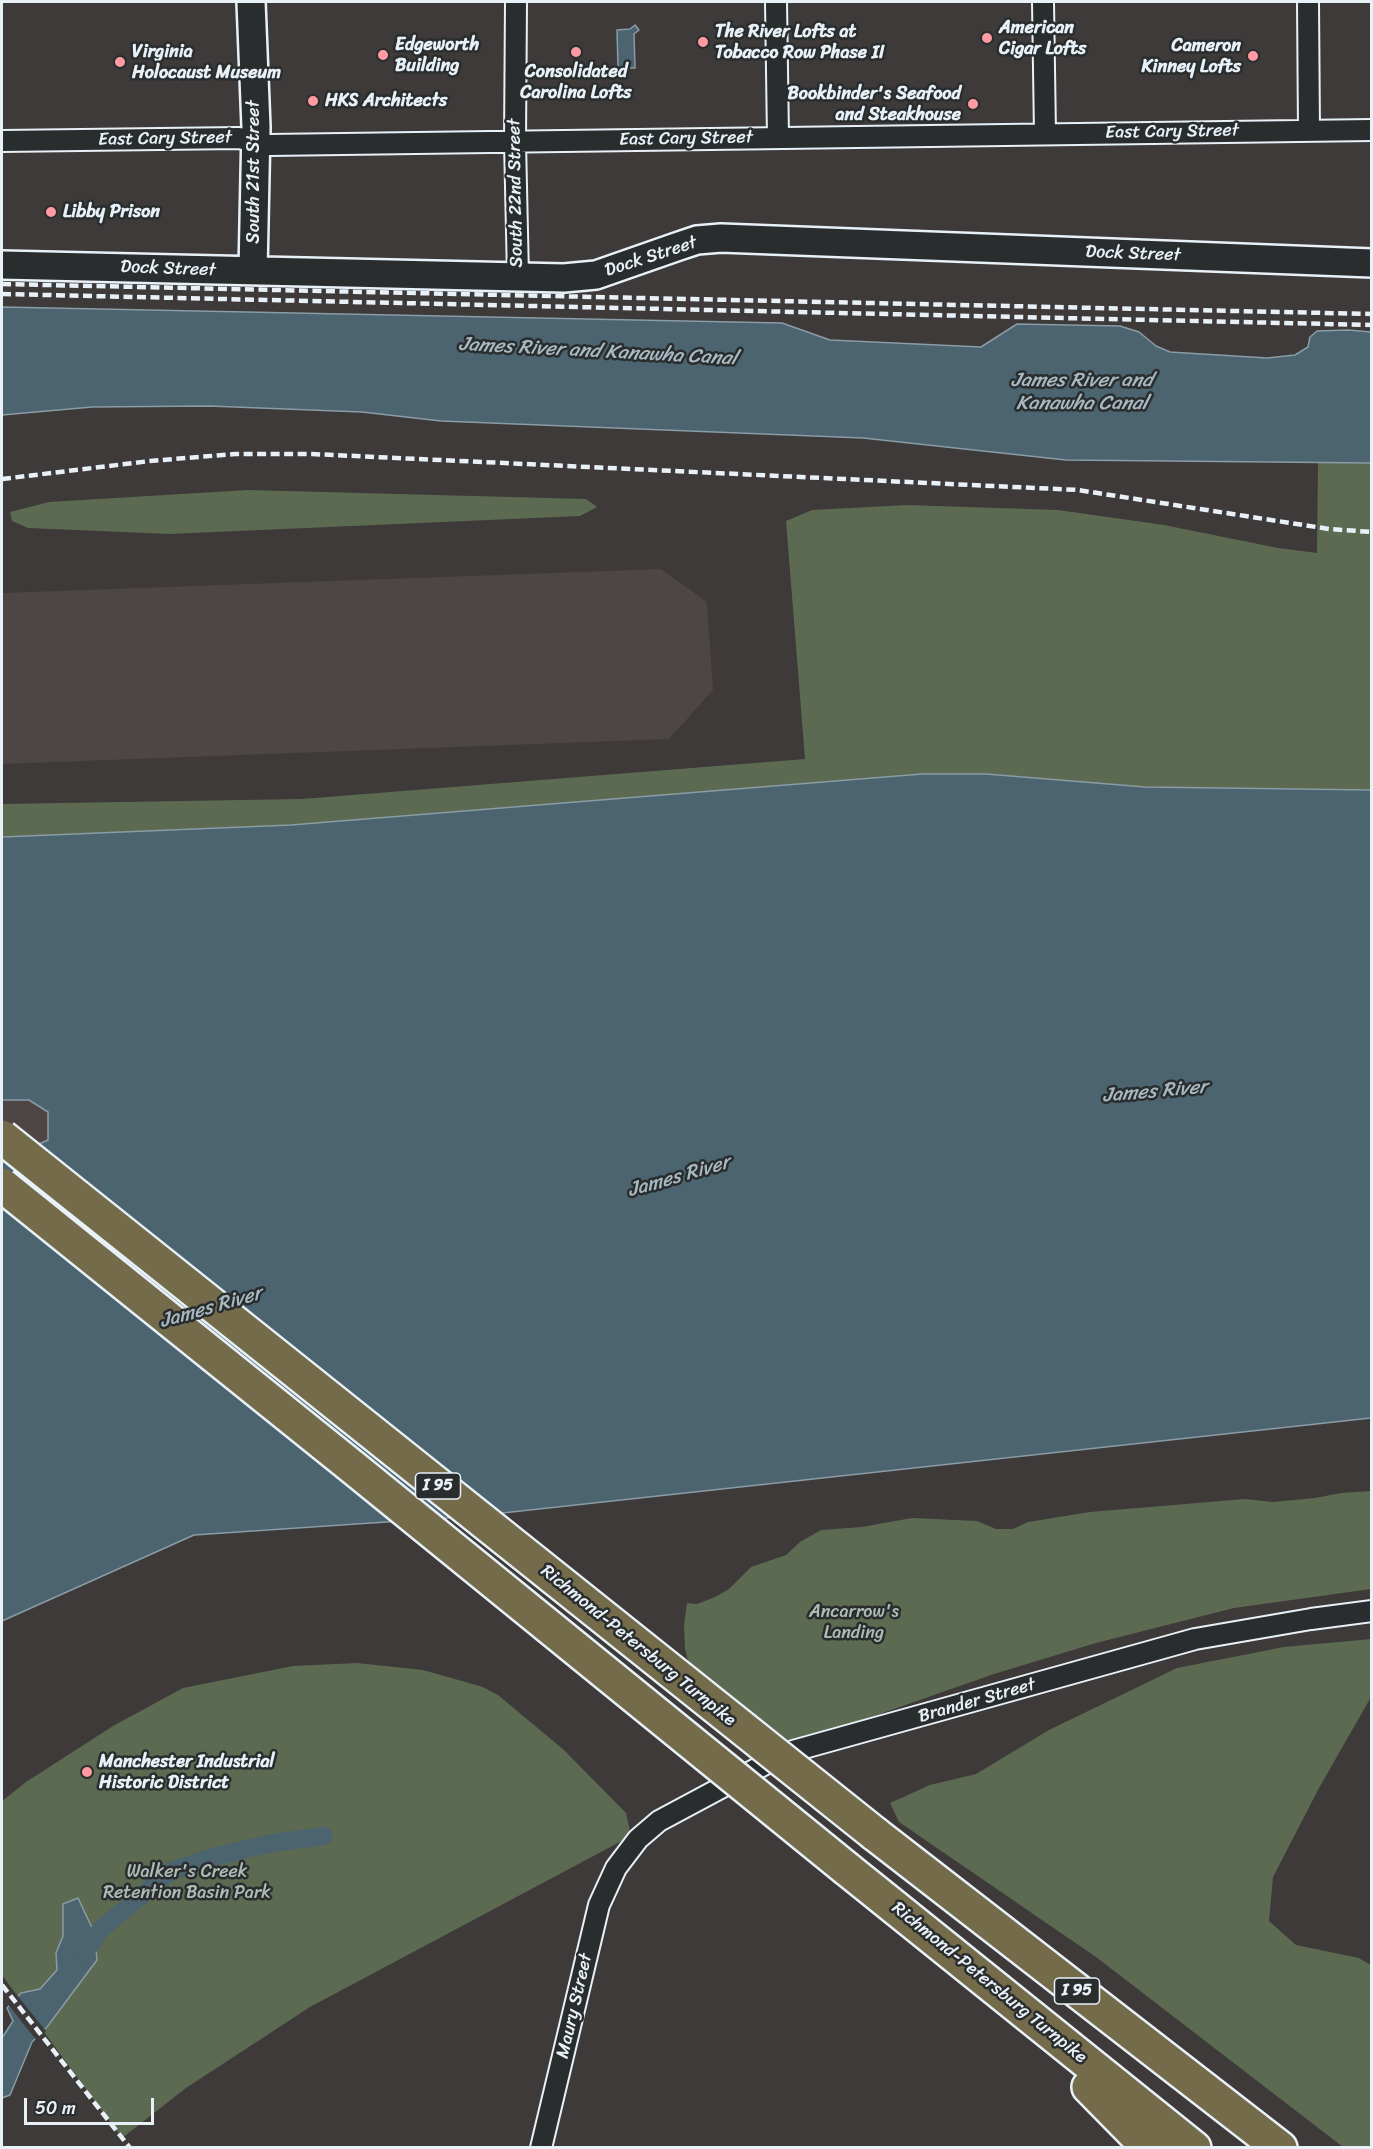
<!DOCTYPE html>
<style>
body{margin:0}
#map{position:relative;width:1373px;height:2149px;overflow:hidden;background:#3d3a39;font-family:Sriracha,sans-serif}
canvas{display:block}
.frame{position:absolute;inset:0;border:3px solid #e8f1f8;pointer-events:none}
.scale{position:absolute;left:24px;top:2098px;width:130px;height:27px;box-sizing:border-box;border:3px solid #e8f1f8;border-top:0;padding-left:8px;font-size:18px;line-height:21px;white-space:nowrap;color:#e8f1f8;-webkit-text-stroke:4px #2a2d2e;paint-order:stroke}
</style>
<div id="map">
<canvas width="1373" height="2149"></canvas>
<div class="frame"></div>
<div class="scale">50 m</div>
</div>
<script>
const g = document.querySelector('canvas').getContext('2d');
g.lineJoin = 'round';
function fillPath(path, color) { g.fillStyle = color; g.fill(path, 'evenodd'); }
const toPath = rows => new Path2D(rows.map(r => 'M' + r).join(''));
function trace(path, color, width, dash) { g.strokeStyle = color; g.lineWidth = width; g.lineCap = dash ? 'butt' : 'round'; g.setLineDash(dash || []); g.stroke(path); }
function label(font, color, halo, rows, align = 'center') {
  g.font = font + ' Sriracha,sans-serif'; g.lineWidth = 5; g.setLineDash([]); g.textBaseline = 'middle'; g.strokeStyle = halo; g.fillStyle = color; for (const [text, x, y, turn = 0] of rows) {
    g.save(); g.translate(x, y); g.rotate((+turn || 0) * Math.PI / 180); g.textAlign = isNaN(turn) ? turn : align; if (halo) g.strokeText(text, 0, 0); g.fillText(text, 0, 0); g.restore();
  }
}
const built = toPath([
 [661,569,707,602,713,690,669,739,2,764,2,593],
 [2,1100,29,1100,48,1112,48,1140,2,1160]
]);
const green = toPath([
 [1318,463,1371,463,1371,790,1145,787,986,774,922,774,291,825,2,837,2,804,302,799,805,759,786,521,812,510,907,505,1058,510,1164,525,1278,548,1317,553],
 [248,490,586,499,597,507,580,516,170,534,28,528,12,521,10,512,49,502],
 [1371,1491,1371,1589,1234,1608,1096,1643,994,1674,794,1744,690,1668,685,1649,684,1625,687,1603,697,1604,715,1597,729,1589,751,1567,786,1555,800,1542,821,1530,862,1527,912,1518,977,1521,996,1529,1013,1529,1028,1522,1090,1512,1245,1499,1273,1502,1315,1498,1341,1493],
 [1371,1639,1371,1697,1319,1788,1273,1877,1269,1921,1296,1945,1359,1958,1371,1965,1371,2147,1343,2147,1096,1957,899,1822,890,1803,930,1785,976,1774,1049,1730,1177,1668,1284,1647],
 [357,1663,423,1670,483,1687,498,1695,564,1750,626,1813,631,1836,310,2007,186,2088,122,2138,2,1975,2,1801,26,1782,113,1726,183,1688,293,1666]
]);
const water = toPath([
 [635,25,639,30,634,34,635,68,618,68,617,30,630,29,635,25],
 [2,307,782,323,830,340,981,347,1017,324,1120,326,1139,332,1156,346,1170,352,1267,358,1295,355,1308,347,1310,337,1317,331,1348,330,1371,332,1371,463,1066,460,863,438,441,421,362,412,209,406,92,407,2,415,2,307],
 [922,774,986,774,1145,787,1371,790,1371,1418,475,1516,194,1535,2,1621,2,1160,48,1140,48,1112,29,1100,2,1100,2,837,291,825,922,774],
 [78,1898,94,1932,97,1960,47,2027,32,2042,10,2095,2,2098,2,2038,13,2021,7,2008,21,1993,40,1989,57,1970,56,1953,63,1936,63,1904,78,1898]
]);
const pier = toPath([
 [16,1994,46,2031,37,2041,7,2003]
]);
const canal = toPath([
 [82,1957,101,1929,171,1871,213,1857,272,1843,324,1836]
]);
const street = toPath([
 [516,2,515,142,518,277],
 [776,2,778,138],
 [1043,2,1045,134],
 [1308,2,1309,131],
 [2,141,239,138,269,145,1372,130],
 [541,2148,599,1905,616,1868,638,1839,659,1821,786,1753,1195,1639,1311,1619,1372,1611]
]);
const secondary = toPath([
 [251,2,256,127,253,271],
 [2,265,564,278,596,275,679,246,697,240,721,238,1372,263]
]);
const highway = toPath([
 [875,1834,1280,2148],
 [847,1869,1194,2148],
 [1089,2087,1149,2148]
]);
const rail = toPath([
 [2,284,1372,314],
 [2,294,1372,325],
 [2,479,150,461,235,454,312,454,1078,490,1329,529,1372,532],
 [2,1985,130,2148]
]);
const highwayBridge = toPath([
 [2,1137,875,1834],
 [2,1185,355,1469,847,1869]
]);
const markers = [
 [987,38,6,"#ff9aa2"],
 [703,42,6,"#ff9aa2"],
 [576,52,6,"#ff9aa2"],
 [383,55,6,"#ff9aa2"],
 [1253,56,6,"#ff9aa2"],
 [120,62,6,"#ff9aa2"],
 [313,101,6,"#ff9aa2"],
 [973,104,6,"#ff9aa2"],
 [51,212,6,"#ff9aa2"],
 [87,1772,6,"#ff9aa2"]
];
const shields = [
 [438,1486,45],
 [1077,1991,45]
];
const shieldNames = [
 ["I 95",438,1486],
 ["I 95",1077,1991]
];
const poiNames = [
 ["American",999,28],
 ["Cigar Lofts",999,49],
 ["The River Lofts at",715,32],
 ["Tobacco Row Phase II",715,53],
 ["Edgeworth",395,45],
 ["Building",395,66],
 ["Cameron",1241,46,"right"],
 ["Kinney Lofts",1241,67,"right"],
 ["Virginia",132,52],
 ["Holocaust Museum",132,73],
 ["Consolidated",576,72,"center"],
 ["Carolina Lofts",576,93,"center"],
 ["Bookbinder's Seafood",961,94,"right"],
 ["and Steakhouse",961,115,"right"],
 ["HKS Architects",325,101],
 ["Libby Prison",63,212],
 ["Manchester Industrial",99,1762],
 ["Historic District",99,1783]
];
const streetNames = [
 ["East Cary Street",1172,132,-1],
 ["East Cary Street",165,139,-1],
 ["East Cary Street",686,139,-1],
 ["South 21st Street",254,172,-90],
 ["South 22nd Street",516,193,-91],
 ["Dock Street",1133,254,2],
 ["Dock Street",651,257,-18],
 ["Dock Street",168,269,2],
 ["Richmond-Petersburg Turnpike",638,1646,39],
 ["Brander Street",977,1701,-16],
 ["Richmond-Petersburg Turnpike",989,1983,39],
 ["Maury Street",575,2006,-77]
];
const parkNames = [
 ["Ancarrow's",854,1612],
 ["Landing",854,1633],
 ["Walker's Creek",187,1872],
 ["Retention Basin Park",187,1893]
];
const waterNames = [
 ["James River and Kanawha Canal",598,352,3],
 ["James River and",1082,381],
 ["Kanawha Canal",1082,404],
 ["James River",1155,1092,-5],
 ["James River",679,1177,-16],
 ["James River",211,1308,-16]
];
fillPath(built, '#4d4644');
fillPath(green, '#5d6a52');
fillPath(water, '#4b6470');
trace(water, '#8a9ca6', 1.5);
fillPath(pier, '#3d3a39');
trace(canal, '#4b6470', 18);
trace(street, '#e8f1f8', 24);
trace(secondary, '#e8f1f8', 32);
trace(highway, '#e8f1f8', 38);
trace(street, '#2a2d2e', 20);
trace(secondary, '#2a2d2e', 27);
trace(highway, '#746b4b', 33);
trace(rail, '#e8f1f8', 4.5, [9, 4.5]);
trace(highwayBridge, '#e8f1f8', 38, []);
trace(highwayBridge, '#746b4b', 33);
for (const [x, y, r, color] of markers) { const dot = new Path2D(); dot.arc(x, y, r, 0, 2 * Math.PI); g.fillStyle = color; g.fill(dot); trace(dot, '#2a2d2e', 2); }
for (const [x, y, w] of shields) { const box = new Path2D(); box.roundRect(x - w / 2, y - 13, w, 26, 4.5); g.fillStyle = '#2a2d2e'; g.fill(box); trace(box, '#e8f1f8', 1.5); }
label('bold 16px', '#e8f1f8', null, shieldNames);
label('bold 18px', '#e8f1f8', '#2a2d2e', poiNames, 'left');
label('18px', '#e8f1f8', '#2a2d2e', streetNames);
label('18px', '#b0bbb6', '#2a2d2e', parkNames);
label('italic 20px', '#a9b9c2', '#2a2d2e', waterNames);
</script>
